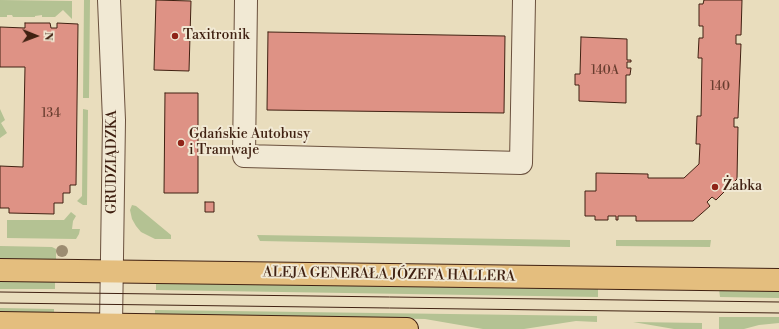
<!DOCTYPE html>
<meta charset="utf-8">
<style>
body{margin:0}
#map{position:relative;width:779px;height:329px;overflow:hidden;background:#e9ddbd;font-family:"Libre Bodoni",serif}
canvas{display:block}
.north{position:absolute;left:16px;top:16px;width:40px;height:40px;-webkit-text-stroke:3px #f1e9d4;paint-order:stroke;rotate:91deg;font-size:11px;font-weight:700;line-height:16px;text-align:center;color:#402112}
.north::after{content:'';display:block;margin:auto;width:14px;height:18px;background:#402112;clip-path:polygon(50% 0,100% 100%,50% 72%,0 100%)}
</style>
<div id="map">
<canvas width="779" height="329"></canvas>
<div class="north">N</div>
</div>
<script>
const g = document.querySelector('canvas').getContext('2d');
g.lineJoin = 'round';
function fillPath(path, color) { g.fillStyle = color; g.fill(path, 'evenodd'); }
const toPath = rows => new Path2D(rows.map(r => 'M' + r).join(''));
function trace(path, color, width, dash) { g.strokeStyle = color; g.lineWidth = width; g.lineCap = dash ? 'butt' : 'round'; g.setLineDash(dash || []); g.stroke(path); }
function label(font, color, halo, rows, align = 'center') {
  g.font = font + ' "Libre Bodoni",serif'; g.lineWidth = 4; g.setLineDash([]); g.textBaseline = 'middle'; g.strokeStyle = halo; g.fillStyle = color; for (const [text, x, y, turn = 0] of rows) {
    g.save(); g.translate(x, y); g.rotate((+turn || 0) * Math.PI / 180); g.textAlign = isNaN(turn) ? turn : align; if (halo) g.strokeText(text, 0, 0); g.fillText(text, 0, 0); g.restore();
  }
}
const green = toPath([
 [0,0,72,1,72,19,63,10,55,17,42,17,42,15,35,16,35,17,13,17,12,15,7,15,7,17,0,17],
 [84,0,90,0,89,98,83,98],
 [0,109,5,120,1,123,7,133,0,138],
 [83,109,88,110,87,205,83,205,77,201,82,196],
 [132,205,136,206,171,235,171,239,155,239,141,232,136,226,132,219,130,210],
 [71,212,76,216,73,221,72,229,80,229,79,234,76,239,7,238,7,220,64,220],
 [257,235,570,240,570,247,260,241],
 [616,240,711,240,710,247,616,246],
 [0,246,52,247,56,249,56,260,0,259],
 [0,280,55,280,55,289,0,289],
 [156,282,598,288,598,297,156,290],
 [719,289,779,290,779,298,720,297],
 [0,308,54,309,54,314,0,313],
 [155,310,597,316,597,322,576,321,524,329,483,329,425,319,155,315],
 [719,317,779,317,779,323,759,325,744,329,719,329],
 [633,322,702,323,702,329,674,329]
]);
const building = toPath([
 [156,0,191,1,189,71,154,70,156,0],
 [704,0,742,0,741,35,736,35,736,44,741,44,738,118,734,118,734,127,738,127,737,179,716,200,712,197,707,202,710,206,693,221,636,221,636,216,618,216,618,220,616,220,616,216,608,216,608,220,595,220,595,216,585,216,585,191,596,191,596,173,648,174,648,178,684,178,699,164,700,144,696,144,697,116,701,116,702,58,698,58,699,38,703,38,703,26,699,26,699,4,703,4,704,0],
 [25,23,50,23,51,28,57,28,57,23,78,24,76,185,70,185,70,193,63,193,63,203,54,203,54,214,9,213,9,208,0,208,0,166,23,167,25,67,0,67,0,27,25,28,25,23],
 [268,32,505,36,504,113,267,110,268,32],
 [581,37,627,39,627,60,631,60,631,62,627,62,627,68,631,68,630,75,626,75,626,103,579,101,579,85,575,85,575,74,580,74,581,37],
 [165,93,198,93,198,193,164,193,165,93],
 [205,202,214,202,214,212,205,212,205,202]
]);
const minor = toPath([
 [109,0,114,120,111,325],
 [246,0,244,156,521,163,524,0]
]);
const major = toPath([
 [0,270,779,280],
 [0,323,407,329]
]);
const tram = toPath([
 [0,292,779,302],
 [0,303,779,313]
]);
const trees = [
 [62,251]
];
const markers = [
 [175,36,4,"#8f2418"],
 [181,143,4,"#8f2418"],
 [715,187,4,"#8f2418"]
];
const numberNames = [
 ["140A",605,71],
 ["140",720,87],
 ["134",51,114]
];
const poiNames = [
 ["Taxitronik",183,36],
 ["Gdańskie Autobusy",189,135],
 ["i Tramwaje",189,151],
 ["Żabka",723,187]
];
const streetNames = [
 ["GRUDZIĄDZKA",113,162,-90],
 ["ALEJA GENERAŁA JÓZEFA HALLERA",389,275,1]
];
fillPath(green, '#b4c293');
fillPath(building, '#de9285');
trace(building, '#402112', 1);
trace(minor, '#6a503d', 24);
trace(major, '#402112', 24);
trace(minor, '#f1e9d4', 22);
trace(major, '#e4be7e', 22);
trace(tram, '#402112', 1);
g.fillStyle = '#9c8c71';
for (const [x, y] of trees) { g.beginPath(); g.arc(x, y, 6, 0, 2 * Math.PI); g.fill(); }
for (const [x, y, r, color] of markers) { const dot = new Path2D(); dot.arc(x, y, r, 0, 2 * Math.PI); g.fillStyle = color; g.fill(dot); trace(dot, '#f1e9d4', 1.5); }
label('12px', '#683d2f', null, numberNames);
label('14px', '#402112', '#f1e9d4', poiNames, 'left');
label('14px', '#402112', '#f1e9d4', streetNames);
</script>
